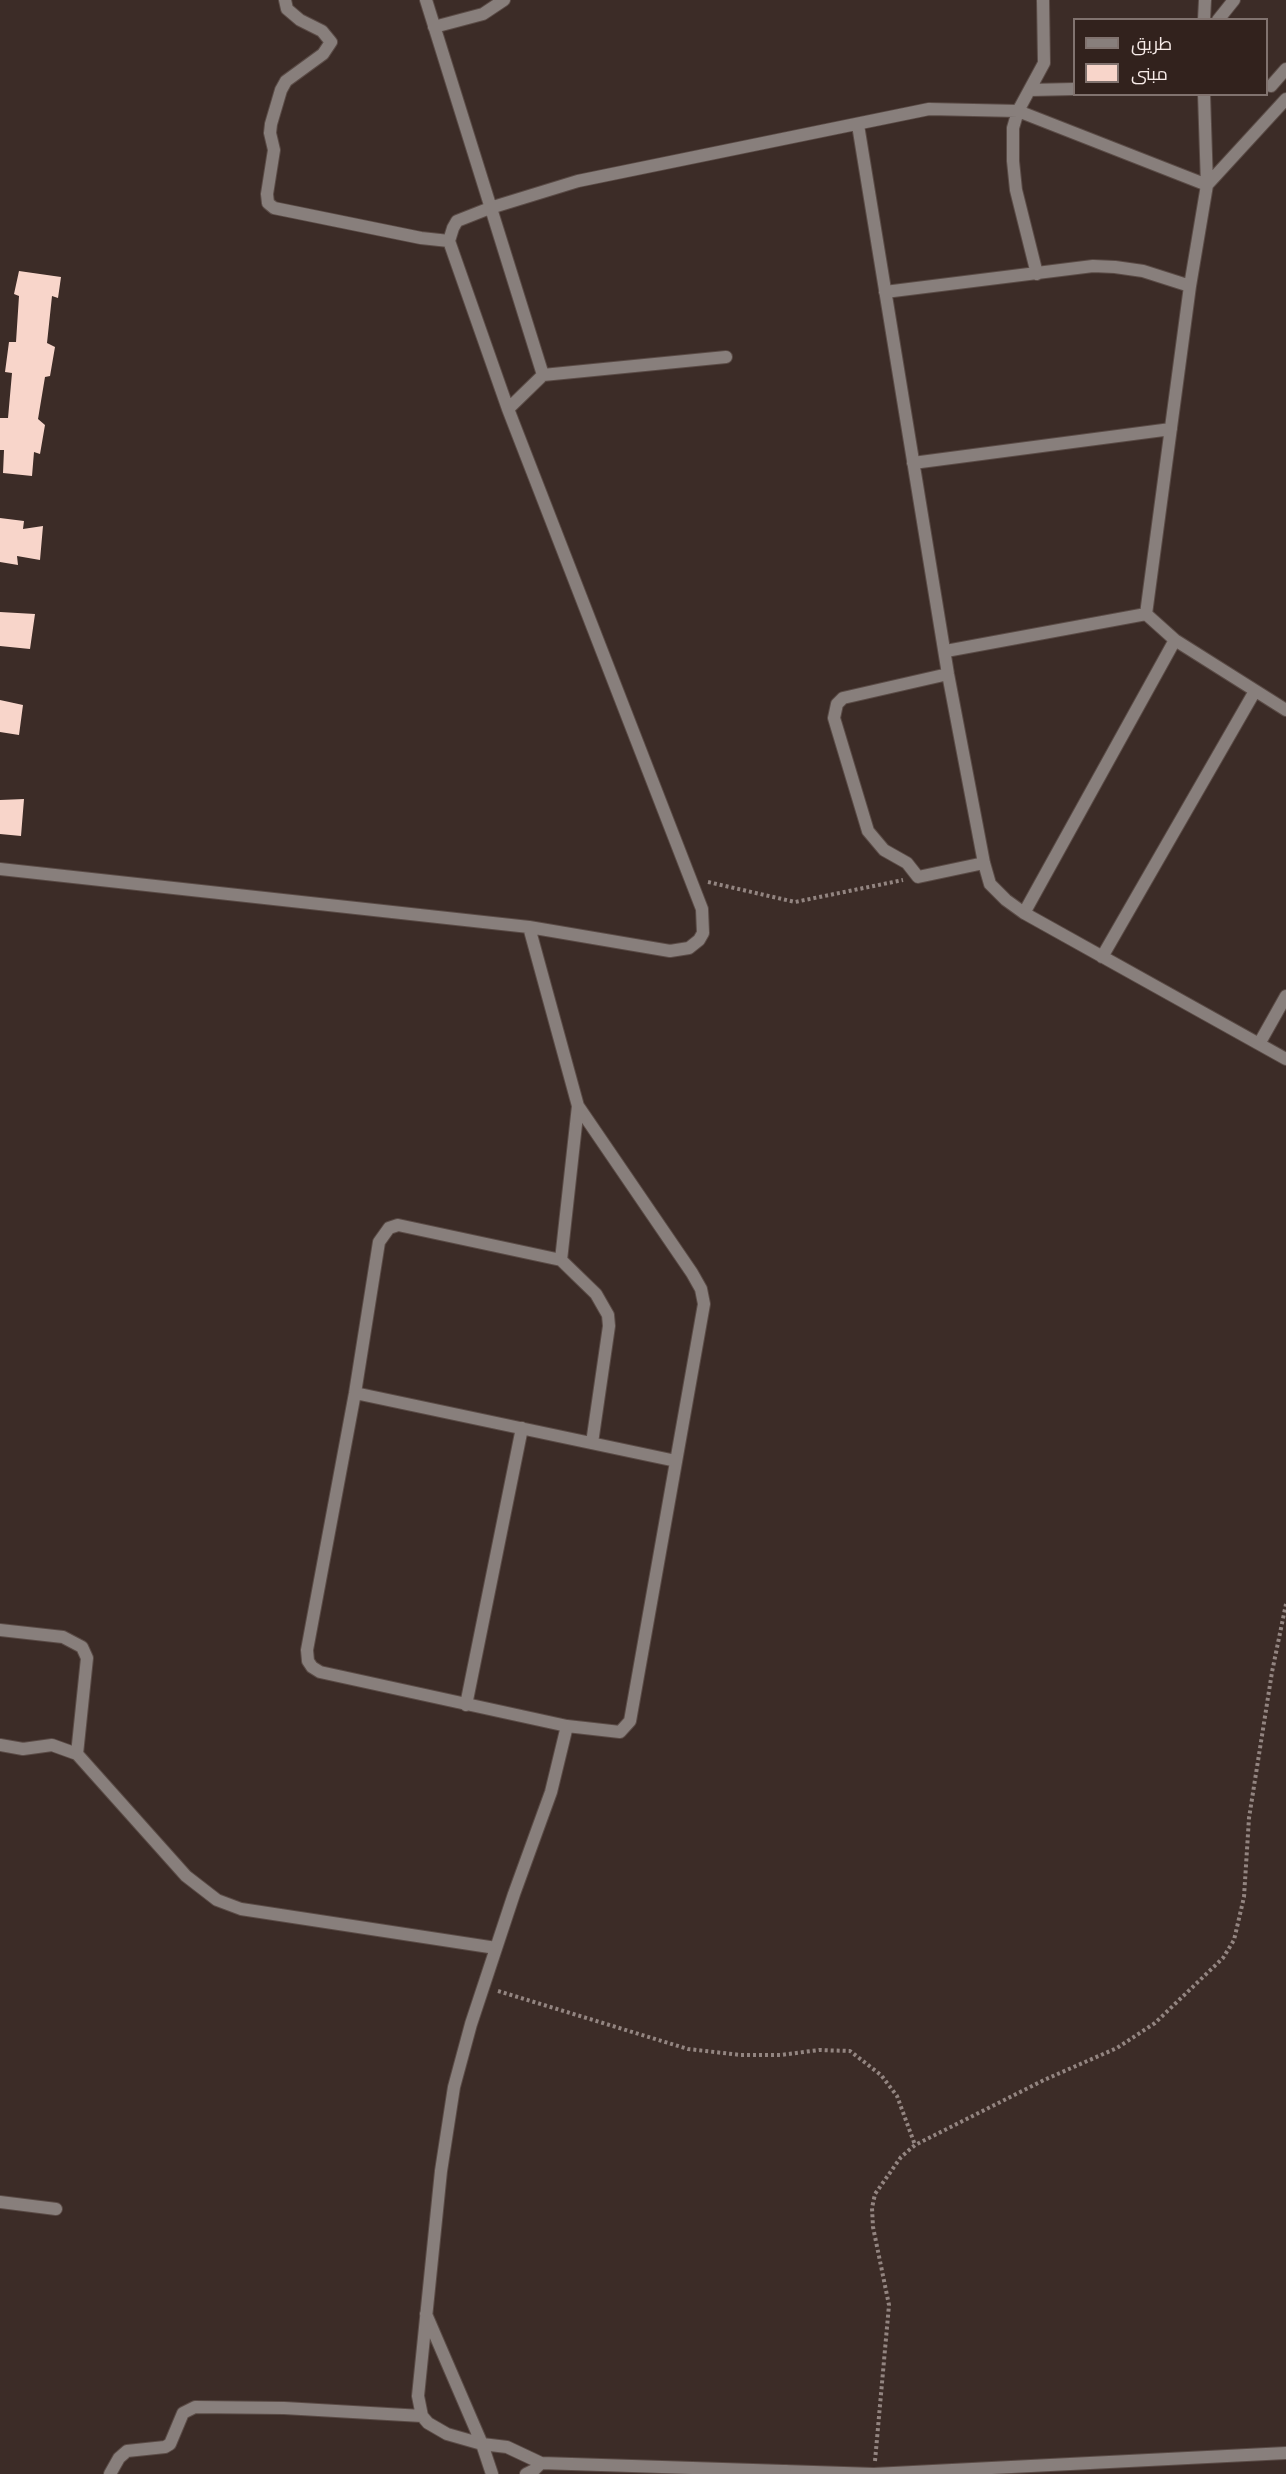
<!DOCTYPE html>
<meta charset="utf-8">
<style>
body{margin:0}
#map{position:relative;width:1286px;height:2474px;overflow:hidden;background:#3c2c27;font-family:"Open Sans",Cairo,sans-serif}
canvas{display:block}
.legend{position:absolute;left:1073px;top:18px;width:195px;height:78px;box-sizing:border-box;background:#32221d;border:2px solid #81736f;margin:0;padding:8px 10px;list-style:none;font-size:18px;color:#f8ece9}
.legend li{display:flex;align-items:center;gap:12px;height:30px}
.legend b{width:30px;border:2px solid #81736f}
</style>
<div id="map">
<canvas width="1286" height="2474"></canvas>
<ul class="legend">
<li><b style="height:8px;background:#887f7c"></b>طريق</li>
<li><b style="height:16px;background:#f8d5ca"></b>مبنى</li>
</ul>
</div>
<script>
const g = document.querySelector('canvas').getContext('2d');
g.lineJoin = 'round';
function fillPath(path, color) { g.fillStyle = color; g.fill(path, 'evenodd'); }
const toPath = rows => new Path2D(rows.map(r => 'M' + r).join(''));
function trace(path, color, width, dash) { g.strokeStyle = color; g.lineWidth = width; g.lineCap = dash ? 'butt' : 'round'; g.setLineDash(dash || []); g.stroke(path); }
const building = toPath([
 [19,271,61,277,58,298,52,296,47,343,55,347,50,376,45,377,38,419,45,425,40,454,34,452,32,476,3,473,4,450,0,450,0,418,8,418,12,373,5,372,9,342,16,342,19,296,14,294],
 [0,518,24,521,23,529,43,526,40,560,17,556,18,565,0,562],
 [0,612,35,614,30,649,0,646],
 [0,700,23,705,19,735,0,732],
 [24,799,21,836,0,834,0,800]
]);
const path = toPath([
 [708,882,795,902,903,880],
 [498,1991,688,2049,741,2055,781,2055,819,2050,850,2051,881,2075,897,2096,915,2145],
 [875,2461,889,2305,873,2227,872,2208,875,2194,901,2157,915,2145,1044,2080,1117,2048,1155,2023,1223,1958,1234,1940,1244,1897,1249,1818,1272,1672,1286,1604]
]);
const minor = toPath([
 [285,0,287,9,300,20,322,31,331,42,323,54,286,81,281,90,271,124,270,133,274,150,267,194,268,203,274,208,421,238,449,241],
 [426,0,543,375],
 [1204,20,1205,0],
 [1218,20,1234,0],
 [434,27,483,14,504,0],
 [1271,86,1286,69],
 [1030,90,1074,89],
 [858,125,948,674,984,863,990,884,1006,900,1024,913,1286,1059],
 [1037,274,1016,190,1013,161,1013,128,1018,111,1044,63,1043,0],
 [885,292,1093,266,1115,267,1143,271,1190,286],
 [508,409,543,375,726,357],
 [913,463,1171,429],
 [1146,614,1190,286,1207,185,1204,94],
 [1146,614,1175,640,1286,710],
 [946,651,1146,614],
 [948,674,843,698,837,704,834,718,868,831,884,850,907,863,918,877,984,863],
 [0,869,529,927,670,951,689,948,699,940,703,933,702,909,508,409,449,241,453,228,457,221,490,208,578,181,929,109,1018,111,1207,185,1286,99],
 [1024,913,1175,640],
 [529,927,578,1106,561,1260],
 [1102,957,1255,691],
 [1259,1044,1286,996],
 [578,1106,692,1273,701,1289,704,1304,630,1721,620,1732,567,1726,320,1672,312,1667,308,1661,307,1650,355,1393,379,1242,389,1228,398,1225,561,1260,596,1294,608,1315,609,1326,592,1443],
 [355,1393,676,1461],
 [0,1630,63,1637,82,1647,87,1658,77,1754],
 [466,1705,522,1428],
 [567,1726,551,1792,514,1894,471,2024,454,2087,441,2171,418,2396,422,2416,428,2423,447,2434,482,2444,507,2447,541,2463,874,2474,1286,2453],
 [0,1745,23,1749,52,1745,77,1754,186,1876,217,1900,241,1909,496,1948],
 [0,2202,56,2209],
 [426,2314,482,2444,492,2474],
 [110,2474,119,2458,127,2451,165,2447,170,2444,183,2413,195,2407,284,2408,422,2416],
 [526,2474,534,2470,541,2463]
]);
const tertiary = toPath([
 [785,2474,785,2471]
]);
fillPath(building, '#f8d5ca');
trace(minor, '#5a4b46', 14);
trace(tertiary, '#5a4b46', 14);
trace(path, '#938581', 4, [3, 3]);
trace(minor, '#887f7c', 12);
trace(tertiary, '#887f7c', 12);
</script>
